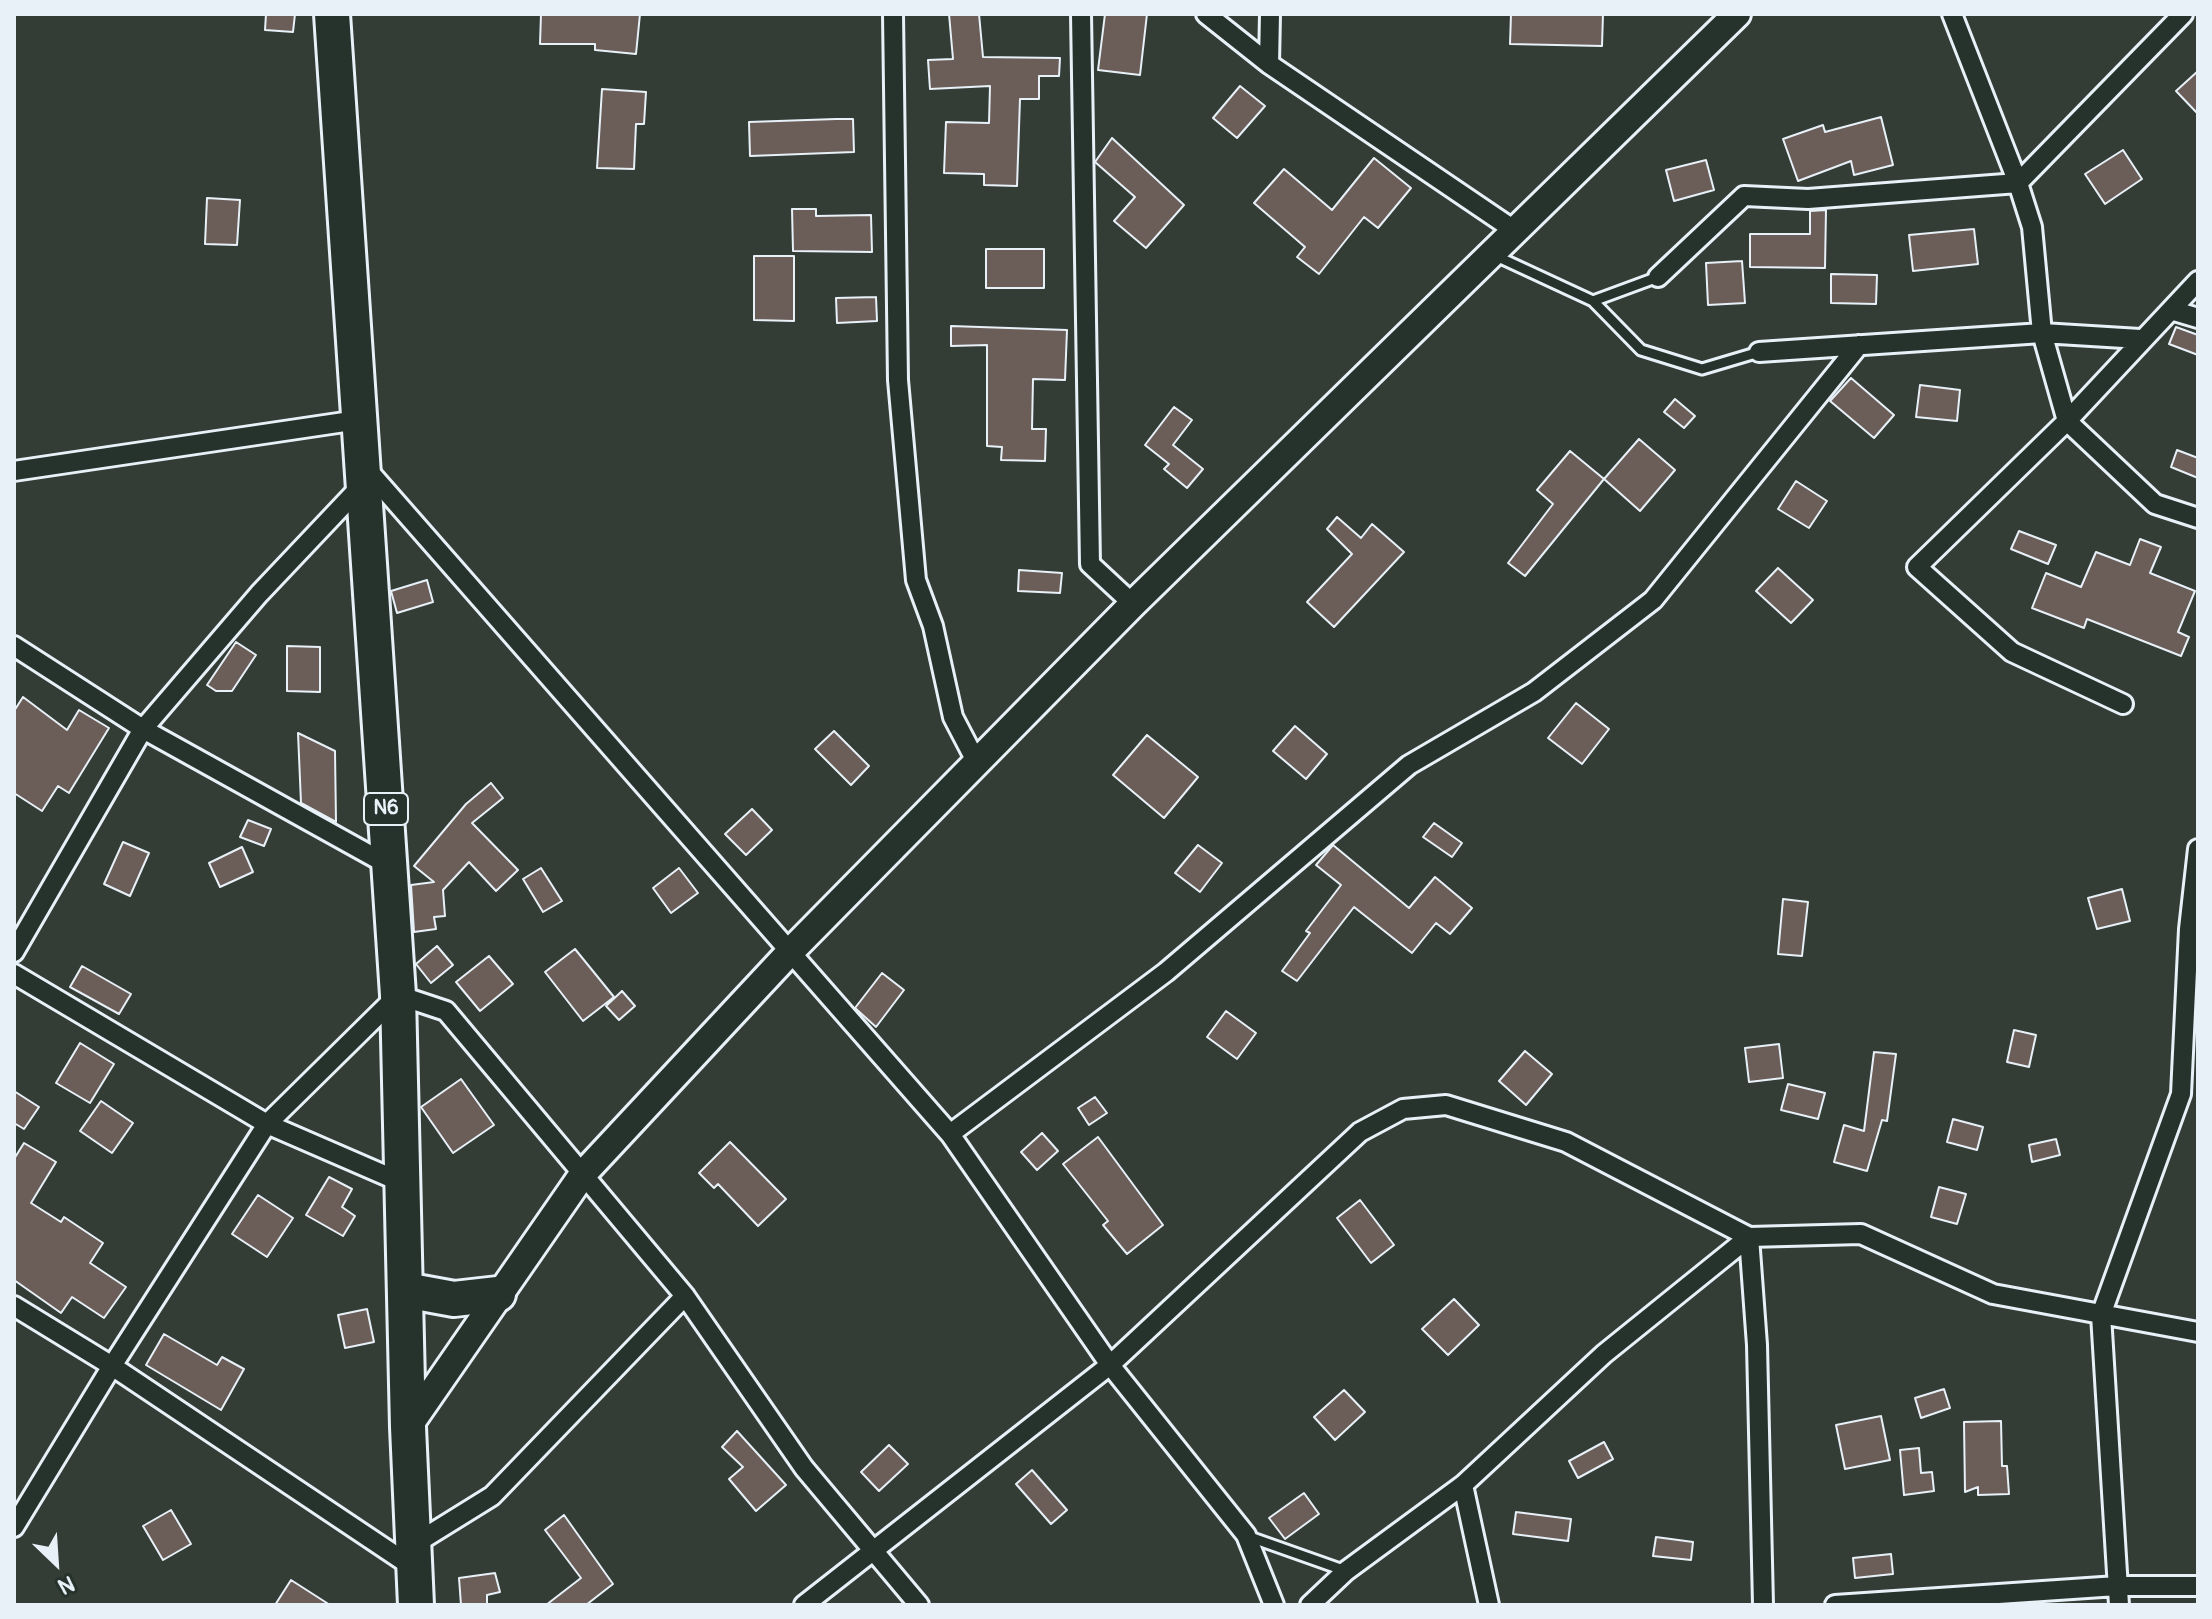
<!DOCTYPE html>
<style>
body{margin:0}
#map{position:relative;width:2212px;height:1619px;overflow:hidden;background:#343c36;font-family:Pangolin,sans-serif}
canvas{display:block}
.frame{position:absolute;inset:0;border:16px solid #e8f1f8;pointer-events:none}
.north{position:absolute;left:16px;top:1523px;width:80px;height:80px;-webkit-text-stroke:6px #26332d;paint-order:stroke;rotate:155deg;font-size:22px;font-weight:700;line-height:32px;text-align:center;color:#e8f1f8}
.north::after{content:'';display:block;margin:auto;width:28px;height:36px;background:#e8f1f8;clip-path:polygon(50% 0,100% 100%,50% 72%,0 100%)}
</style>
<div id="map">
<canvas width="2212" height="1619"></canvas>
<div class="frame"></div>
<div class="north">N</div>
</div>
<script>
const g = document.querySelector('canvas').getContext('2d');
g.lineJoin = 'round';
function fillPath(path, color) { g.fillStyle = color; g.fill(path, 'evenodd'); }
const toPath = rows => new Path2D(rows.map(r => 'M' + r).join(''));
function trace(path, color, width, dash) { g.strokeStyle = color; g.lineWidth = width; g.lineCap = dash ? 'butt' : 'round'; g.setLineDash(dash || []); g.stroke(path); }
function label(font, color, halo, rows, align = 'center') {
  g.font = font + ' Pangolin,sans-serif'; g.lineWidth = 8; g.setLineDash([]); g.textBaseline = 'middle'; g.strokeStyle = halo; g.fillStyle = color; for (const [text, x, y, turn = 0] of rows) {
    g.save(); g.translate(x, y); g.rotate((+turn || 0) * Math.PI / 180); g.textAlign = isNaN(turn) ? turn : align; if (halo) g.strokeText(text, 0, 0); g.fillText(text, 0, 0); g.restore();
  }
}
const building = toPath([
 [266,14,295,14,293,32,265,30,266,14],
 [541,14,640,14,636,54,595,50,595,44,540,44,541,14],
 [949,14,979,14,983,57,1060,58,1059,76,1039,76,1039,99,1020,99,1017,186,984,185,984,174,944,173,946,122,989,123,990,86,930,89,928,60,953,59,949,14],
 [1105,14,1147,14,1140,75,1098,70,1105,14],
 [1511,14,1603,14,1602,46,1510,44,1511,14],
 [2198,71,2198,114,2176,91,2198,71],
 [1240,86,1265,106,1237,138,1213,118,1240,86],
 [602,89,646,92,644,124,636,124,634,169,597,168,602,89],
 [1881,117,1893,165,1854,175,1851,161,1798,181,1783,139,1823,125,1825,132,1881,117],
 [836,119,853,119,854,152,750,156,749,122,836,119],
 [1112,138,1184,205,1146,248,1114,221,1135,197,1095,162,1112,138],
 [2123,150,2142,179,2105,204,2085,174,2123,150],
 [1374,158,1411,188,1378,228,1364,217,1319,274,1297,257,1305,247,1254,203,1284,169,1332,210,1374,158],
 [1706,160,1714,190,1674,201,1666,170,1706,160],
 [207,198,240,200,237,245,205,244,207,198],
 [792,209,816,209,816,216,871,215,872,252,793,251,792,209],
 [1826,210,1825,268,1750,267,1750,234,1810,234,1810,211,1826,210],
 [1974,229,1978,264,1913,271,1909,235,1974,229],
 [986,249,1044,249,1044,288,986,288,986,249],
 [754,256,794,256,794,321,754,320,754,256],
 [1742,261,1745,303,1708,305,1706,263,1742,261],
 [1831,274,1877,275,1876,304,1831,303,1831,274],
 [876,297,877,321,837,323,836,298,876,297],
 [951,326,1067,330,1065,380,1033,379,1032,429,1046,429,1045,461,1001,460,1002,447,987,446,987,345,951,346,951,326],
 [2176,327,2198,335,2198,355,2169,344,2176,327],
 [1851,378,1894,415,1874,438,1830,401,1851,378],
 [1920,385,1960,390,1957,421,1916,417,1920,385],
 [1675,399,1695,416,1684,428,1664,412,1675,399],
 [1174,407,1192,420,1173,445,1203,469,1187,488,1164,469,1169,464,1145,445,1174,407],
 [1639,439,1675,470,1640,511,1604,479,1639,439],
 [2177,450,2198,458,2198,478,2171,467,2177,450],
 [1570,451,1604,479,1525,576,1508,563,1553,504,1537,490,1570,451],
 [1796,481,1827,501,1809,528,1778,509,1796,481],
 [1337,517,1361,538,1372,524,1404,552,1334,627,1307,602,1352,554,1327,529,1337,517],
 [2019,531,2056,545,2048,564,2011,549,2019,531],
 [2140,539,2161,547,2150,573,2195,591,2178,632,2189,637,2181,656,2087,619,2084,628,2032,608,2046,573,2081,587,2096,552,2130,565,2140,539],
 [1778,568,1813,600,1791,623,1756,591,1778,568],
 [1019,570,1062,573,1060,593,1018,591,1019,570],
 [427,580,433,602,397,613,391,591,427,580],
 [236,642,256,655,232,691,216,691,207,685,236,642],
 [287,646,320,647,320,692,287,691,287,646],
 [23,697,67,730,79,710,109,728,69,793,58,786,42,811,14,793,14,711,23,697],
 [1576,703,1609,729,1582,764,1548,738,1576,703],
 [1295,726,1327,754,1306,779,1273,751,1295,726],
 [834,731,869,766,851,785,815,749,834,731],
 [298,733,335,751,336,822,301,803,298,733],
 [1147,735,1198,777,1164,818,1113,775,1147,735],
 [491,783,503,798,472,823,518,870,496,891,469,862,443,890,445,916,434,917,436,929,414,932,411,885,434,882,414,866,466,804,491,783],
 [752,809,772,830,746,855,725,834,752,809],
 [248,820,271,829,264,846,240,837,248,820],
 [1434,823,1462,843,1452,857,1423,837,1434,823],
 [123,842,149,853,130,896,104,884,123,842],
 [1198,845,1222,863,1200,892,1175,873,1198,845],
 [1333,845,1409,908,1435,877,1472,908,1450,934,1436,923,1412,953,1354,907,1297,981,1282,971,1310,933,1306,931,1341,885,1316,865,1333,845],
 [242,847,253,872,220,887,209,863,242,847],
 [541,868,562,901,543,912,523,879,541,868],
 [679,868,698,893,671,913,653,888,679,868],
 [2122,889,2130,921,2097,929,2088,898,2122,889],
 [1783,899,1808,902,1802,956,1778,954,1783,899],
 [437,946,453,965,431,983,416,964,437,946],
 [575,949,614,997,583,1021,545,972,575,949],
 [489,956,513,984,480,1011,456,982,489,956],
 [82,966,131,994,119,1014,70,987,82,966],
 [882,973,904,990,876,1027,855,1008,882,973],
 [622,991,635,1006,619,1020,606,1006,622,991],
 [1226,1011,1256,1033,1237,1059,1207,1037,1226,1011],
 [2014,1030,2036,1035,2029,1067,2007,1062,2014,1030],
 [80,1043,114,1064,90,1103,56,1083,80,1043],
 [1779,1044,1783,1078,1749,1082,1745,1048,1779,1044],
 [1525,1051,1552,1074,1526,1105,1499,1081,1525,1051],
 [1874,1052,1896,1054,1887,1121,1882,1120,1867,1171,1834,1162,1844,1125,1864,1131,1874,1052],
 [461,1079,494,1125,453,1153,421,1107,461,1079],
 [1788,1084,1825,1093,1818,1119,1781,1110,1788,1084],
 [14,1091,39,1107,24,1129,14,1123,14,1091],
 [1095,1097,1107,1113,1089,1125,1078,1108,1095,1097],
 [101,1101,133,1123,112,1153,80,1131,101,1101],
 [1953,1119,1983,1127,1977,1150,1947,1142,1953,1119],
 [1042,1133,1058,1151,1037,1170,1021,1152,1042,1133],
 [1098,1137,1163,1225,1127,1254,1103,1225,1108,1221,1063,1164,1098,1137],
 [2056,1139,2060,1155,2032,1162,2029,1145,2056,1139],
 [730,1142,786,1199,758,1226,718,1184,714,1188,699,1173,730,1142],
 [24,1143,56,1162,31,1203,61,1222,64,1217,103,1243,90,1263,126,1287,104,1318,72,1297,61,1313,14,1280,14,1159,24,1143],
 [329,1177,352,1189,342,1207,355,1216,343,1236,306,1215,329,1177],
 [1939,1187,1966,1194,1957,1224,1931,1217,1939,1187],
 [258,1195,293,1218,267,1257,232,1234,258,1195],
 [1360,1200,1394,1245,1371,1263,1337,1218,1360,1200],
 [1454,1299,1479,1325,1448,1355,1422,1329,1454,1299],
 [367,1309,374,1342,345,1348,338,1315,367,1309],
 [164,1334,217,1365,222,1357,244,1369,221,1410,146,1365,164,1334],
 [1944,1389,1950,1408,1921,1418,1915,1398,1944,1389],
 [1344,1390,1365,1412,1335,1440,1314,1417,1344,1390],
 [1881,1416,1890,1460,1845,1469,1836,1425,1881,1416],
 [2001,1421,2002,1466,2007,1466,2009,1494,1978,1495,1978,1487,1965,1492,1964,1422,2001,1421],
 [737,1431,786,1485,756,1511,729,1479,743,1467,722,1447,737,1431],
 [1604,1442,1613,1459,1578,1478,1569,1461,1604,1442],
 [889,1445,908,1464,879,1491,861,1472,889,1445],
 [1919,1448,1921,1473,1932,1472,1934,1491,1904,1495,1900,1450,1919,1448],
 [1032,1470,1067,1510,1051,1524,1016,1484,1032,1470],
 [1304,1493,1319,1514,1285,1539,1269,1518,1304,1493],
 [171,1510,191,1544,163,1560,143,1526,171,1510],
 [1516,1512,1571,1519,1568,1541,1513,1534,1516,1512],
 [564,1515,613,1584,586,1605,546,1605,581,1578,545,1530,564,1515],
 [1656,1537,1693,1542,1691,1560,1653,1556,1656,1537],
 [1891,1554,1893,1574,1855,1578,1853,1558,1891,1554],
 [495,1573,500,1592,487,1595,487,1605,461,1605,459,1578,495,1573],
 [291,1580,330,1605,275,1605,291,1580]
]);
const lane = toPath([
 [1496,256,1593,301,1658,277],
 [1593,301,1641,350,1702,369,1759,352],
 [1247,1536,1346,1571]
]);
const street = toPath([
 [893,14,898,380,916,580,933,626,953,717,977,763],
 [1081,14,1090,564,1133,604],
 [1206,14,1269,64,1514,230],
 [1952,14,2018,183,2032,227,2042,333,2067,421,2155,504,2198,518],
 [1269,64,1270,14],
 [1658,277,1744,196,1808,199,2018,183,2183,14],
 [2171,310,2198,318],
 [1759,352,2042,333,2140,339],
 [365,467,950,1134,1110,1365,1246,1535,1274,1605],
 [14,471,358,420],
 [14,646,143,729,390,866],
 [2123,704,2012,652,1917,567,2067,421,2198,281],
 [14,952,143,729,259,594,363,484],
 [14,974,267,1124,403,1183],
 [950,1134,1166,972,1409,765,1534,692,1653,600,1859,345],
 [1749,1237,1757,1345,1763,1605],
 [14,1306,112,1366,414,1568],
 [1463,1485,1489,1605],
 [14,1527,112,1366,267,1124,398,995,446,1011,685,1296,804,1468,919,1605],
 [413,1545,492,1496,685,1296],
 [804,1605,1110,1365,1360,1132,1403,1109,1446,1105,1566,1142,1749,1237,1861,1234,1993,1294,2198,1332],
 [1310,1605,1346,1571,1463,1485,1604,1354,1749,1237],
 [1835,1605,2117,1586,2198,1586],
 [2119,1605,2101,1315,2181,1094,2189,929,2198,849]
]);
const secondary = toPath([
 [408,1427,583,1174,790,952,1133,604,1737,14]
]);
const highway = toPath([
 [332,14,398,995,408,1427,416,1605],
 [405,1290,454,1299,498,1294]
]);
const shields = [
 [386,809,44]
];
const shieldNames = [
 ["N6",386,809]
];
fillPath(building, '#6b5e59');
trace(building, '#e8f1f8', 2);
trace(lane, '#e8f1f8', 15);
trace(street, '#e8f1f8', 24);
trace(secondary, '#e8f1f8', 32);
trace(highway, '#e8f1f8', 40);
trace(lane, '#26332d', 9);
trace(street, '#26332d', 18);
trace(secondary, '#26332d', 26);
trace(highway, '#26332d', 34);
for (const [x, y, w] of shields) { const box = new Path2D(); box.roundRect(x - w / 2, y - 16, w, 32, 6); g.fillStyle = '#26332d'; g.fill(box); trace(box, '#e8f1f8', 2); }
label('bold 20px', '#e8f1f8', null, shieldNames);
</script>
